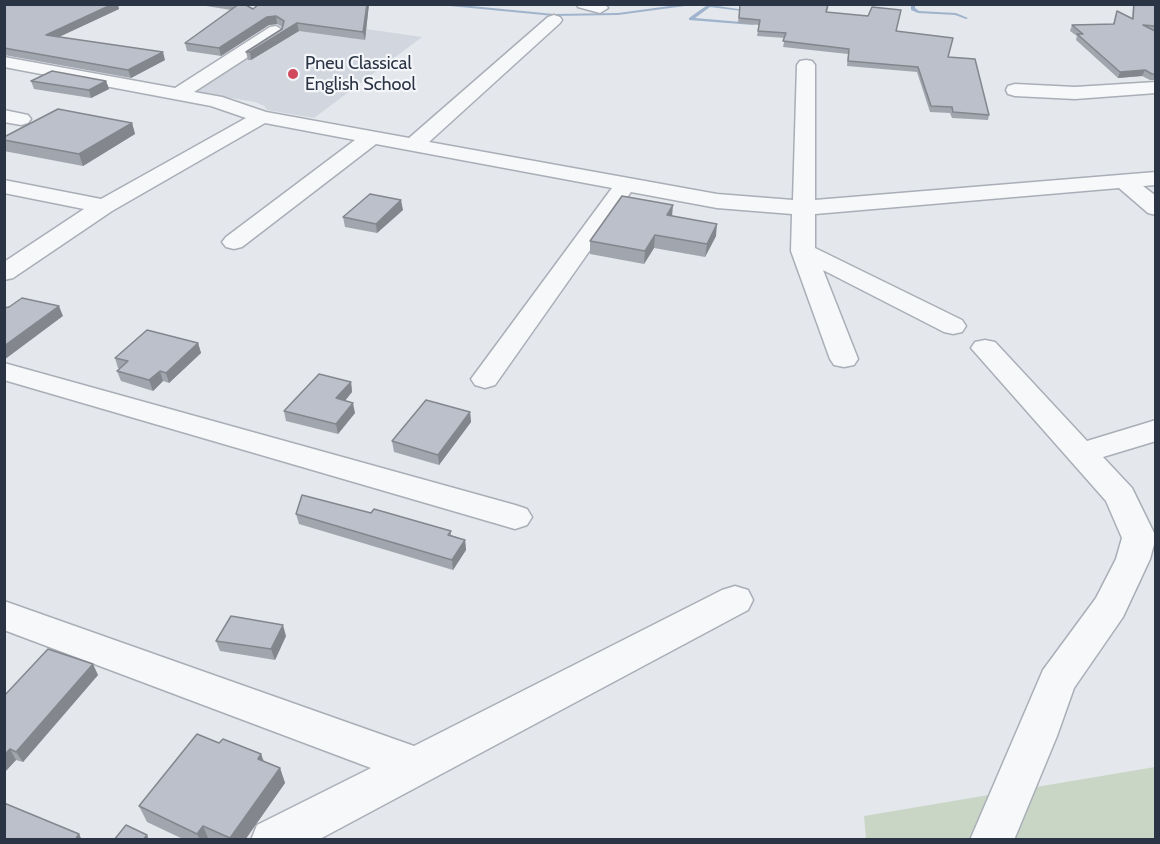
<!DOCTYPE html>
<style>
body{margin:0}
#map{position:relative;width:1160px;height:844px;overflow:hidden;background:#e4e7ec;font-family:Cabin,sans-serif}
canvas{display:block}
.frame{position:absolute;inset:0;border:6px solid #2b3445;pointer-events:none}
</style>
<div id="map">
<canvas width="1160" height="844"></canvas>
<div class="frame"></div>
</div>
<script>
const g = document.querySelector('canvas').getContext('2d');
g.lineJoin = 'round';
function fillPath(path, color) { g.fillStyle = color; g.fill(path, 'evenodd'); }
const toPath = rows => new Path2D(rows.map(r => 'M' + r).join(''));
function trace(path, color, width, dash) { g.strokeStyle = color; g.lineWidth = width; g.lineCap = dash ? 'butt' : 'round'; g.setLineDash(dash || []); g.stroke(path); }
function label(font, color, halo, rows, align = 'center') {
  g.font = font + ' Cabin,sans-serif'; g.lineWidth = 4.5; g.setLineDash([]); g.textBaseline = 'middle'; g.strokeStyle = halo; g.fillStyle = color; for (const [text, x, y, turn = 0] of rows) {
    g.save(); g.translate(x, y); g.rotate((+turn || 0) * Math.PI / 180); g.textAlign = isNaN(turn) ? turn : align; if (halo) g.strokeText(text, 0, 0); g.fillText(text, 0, 0); g.restore();
  }
}
const built = toPath([
 [303,20,422,37,314,118,267,110,264,106,255,102,189,91]
]);
const green = toPath([
 [1155,767,1155,839,866,839,864,816]
]);
const stream = toPath([
 [451,4,554,14,618,13,684,4,700,4,618,15,554,16,429,4,451,4],
 [704,4,752,11,750,12,710,7,695,18,753,23,755,24,753,25,689,20,689,18,706,6,704,4],
 [911,4,915,4,915,8,919,11,956,13,968,18,966,19,955,15,918,13,911,10,911,4]
]);
const minor = toPath([
 [577,4,605,4,608,8,600,13,578,7,577,4],
 [554,15,560,17,562,20,560,23,429,142,717,194,793,200,797,65,800,61,806,60,812,61,815,65,815,200,1156,172,1156,185,1143,186,1156,196,1156,215,1148,213,1119,188,815,214,815,248,962,320,966,326,962,332,953,334,944,332,823,270,858,359,854,365,844,367,834,365,830,359,791,251,792,214,717,208,631,192,495,385,485,388,475,385,471,379,612,188,376,144,242,247,234,249,226,247,222,242,226,237,355,140,265,123,112,211,13,278,4,280,4,262,84,209,4,193,4,180,101,199,246,118,211,106,4,67,4,57,175,88,270,27,276,26,284,31,282,35,194,92,222,97,266,112,409,138,548,17,554,15],
 [1156,82,1156,93,1075,99,1015,96,1008,94,1006,90,1008,86,1015,84,1075,87,1156,82],
 [4,110,28,115,31,119,28,123,21,125,4,122,4,110],
 [985,340,995,342,1087,441,1156,420,1156,441,1103,457,1132,488,1156,537,1150,559,1123,617,1074,688,1057,736,1014,840,970,840,1043,670,1096,598,1116,559,1122,538,1106,501,971,348,975,342,985,340],
 [4,363,515,505,527,509,532,517,527,525,515,529,4,380,4,363],
 [735,586,748,590,753,600,748,610,318,840,251,840,257,825,371,768,4,630,4,601,414,746,722,590,735,586]
]);
const wall = toPath([
 [4,4,119,9,59,37,165,60,131,78,4,55],
 [194,4,248,4,247,6,253,9,369,4,365,40,299,31,251,60,248,60,246,52,282,29,282,27,277,24,269,25,221,56,187,51,185,43,231,10],
 [740,4,829,4,827,12,896,31,948,57,989,115,988,120,952,118,950,113,930,112,917,72,847,66,848,54,783,47,785,38,757,36,759,25,738,23],
 [1133,4,1155,4,1155,80,1150,80,1142,76,1118,78,1076,40,1077,36,1070,31,1072,25,1113,24,1117,11,1132,19],
 [31,81,106,81,109,89,91,98,34,89],
 [132,123,135,134,83,166,4,151,4,137],
 [403,210,377,233,345,227,343,217],
 [672,216,716,236,705,257,654,248,644,264,590,254,590,241],
 [198,343,201,353,169,383,163,381,153,391,121,381,117,371,120,368,118,368,115,358],
 [351,382,352,392,345,401,355,413,338,434,286,421,284,411],
 [470,412,471,422,439,465,394,452,392,441],
 [371,513,451,531,451,535,465,540,466,550,453,570,299,524,296,514],
 [286,636,275,660,220,651,216,641],
 [98,675,23,762,16,760,4,773,4,696],
 [219,743,261,754,264,761,280,768,285,783,245,840,185,840,147,822,139,806]
]);
const shadedWall = toPath([
 [113,4,118,4,119,9,48,42,46,35],
 [367,4,369,4,365,40,363,32],
 [276,16,277,24,269,25,221,56,219,48,267,17],
 [297,23,299,31,251,60,250,52],
 [163,52,165,60,131,78,128,70],
 [1145,70,1142,76,1118,78,1120,72],
 [106,81,109,89,91,98,89,90],
 [132,123,135,134,83,166,79,154],
 [401,200,403,210,377,233,376,224],
 [673,205,672,217,667,215],
 [717,224,716,236,705,257,707,244],
 [655,235,654,248,644,264,645,251],
 [59,306,63,316,4,360,4,346],
 [198,343,201,353,169,383,166,373],
 [160,371,163,381,153,391,149,380],
 [351,382,352,392,338,409,336,398],
 [353,403,355,413,338,434,336,424],
 [470,412,471,422,439,465,438,455],
 [465,540,466,550,453,570,452,560],
 [283,625,286,636,275,660,271,649],
 [93,664,98,675,23,762,16,752],
 [10,749,16,760,4,773,4,755],
 [261,754,266,770,258,759],
 [280,768,285,783,245,840,230,840,230,838],
 [203,826,209,840,200,840,197,834],
 [79,834,82,840,75,840],
 [147,835,149,840,143,840]
]);
const building = toPath([
 [4,4,113,4,46,35,163,52,128,70,4,48,4,4],
 [239,4,244,4,253,9,259,4,367,4,363,32,297,23,250,52,246,52,282,29,284,21,276,16,267,17,219,48,185,43,239,4],
 [740,4,828,4,826,12,868,16,872,7,901,10,896,31,953,38,948,57,975,59,989,115,953,112,952,107,931,106,918,67,848,61,849,49,783,41,786,33,758,31,760,20,739,18,740,4],
 [1134,4,1155,4,1155,26,1143,25,1155,31,1155,74,1152,74,1145,70,1120,72,1077,34,1083,34,1072,25,1114,24,1117,11,1133,19,1134,4],
 [52,71,106,81,89,90,31,81,52,71],
 [58,109,132,123,79,154,4,140,4,137,58,109],
 [370,194,401,200,376,224,343,217,370,194],
 [622,196,673,205,667,215,717,224,707,244,655,235,645,251,590,241,622,196],
 [22,298,59,306,4,346,4,308,9,307,22,298],
 [147,330,198,343,166,373,160,371,149,380,117,371,128,361,115,358,147,330],
 [319,374,351,382,336,398,353,403,336,424,284,411,319,374],
 [426,400,470,412,438,455,392,441,426,400],
 [302,495,371,513,374,509,451,531,448,535,465,540,452,560,296,514,302,495],
 [231,616,283,625,271,649,216,641,231,616],
 [48,649,93,664,16,752,10,749,4,755,4,696,48,649],
 [197,734,219,743,223,739,261,754,258,759,280,768,230,838,203,826,197,834,139,806,197,734],
 [4,803,79,834,75,840,4,840,4,803],
 [126,825,147,835,143,840,114,840,126,825]
]);
const markers = [
 [293,74,6,"#d1495b"]
];
const farPoinames = [
 ["Pneu Classical",305,64],
 ["English School",305,85]
];
fillPath(built, '#d2d6de');
fillPath(green, '#c9d6c5');
fillPath(stream, '#9fb4cc');
trace(minor, '#a9aeb7', 3);
fillPath(minor, '#f7f8fa');
fillPath(wall, '#a1a5ae');
fillPath(shadedWall, '#83868d');
fillPath(building, '#bbc0ca');
trace(building, '#83868d', 1.5);
for (const [x, y, r, color] of markers) { const dot = new Path2D(); dot.arc(x, y, r, 0, 2 * Math.PI); g.fillStyle = color; g.fill(dot); trace(dot, '#f4f6f9', 2); }
label('18px', '#2b3445', '#f4f6f9', farPoinames, 'left');
</script>
